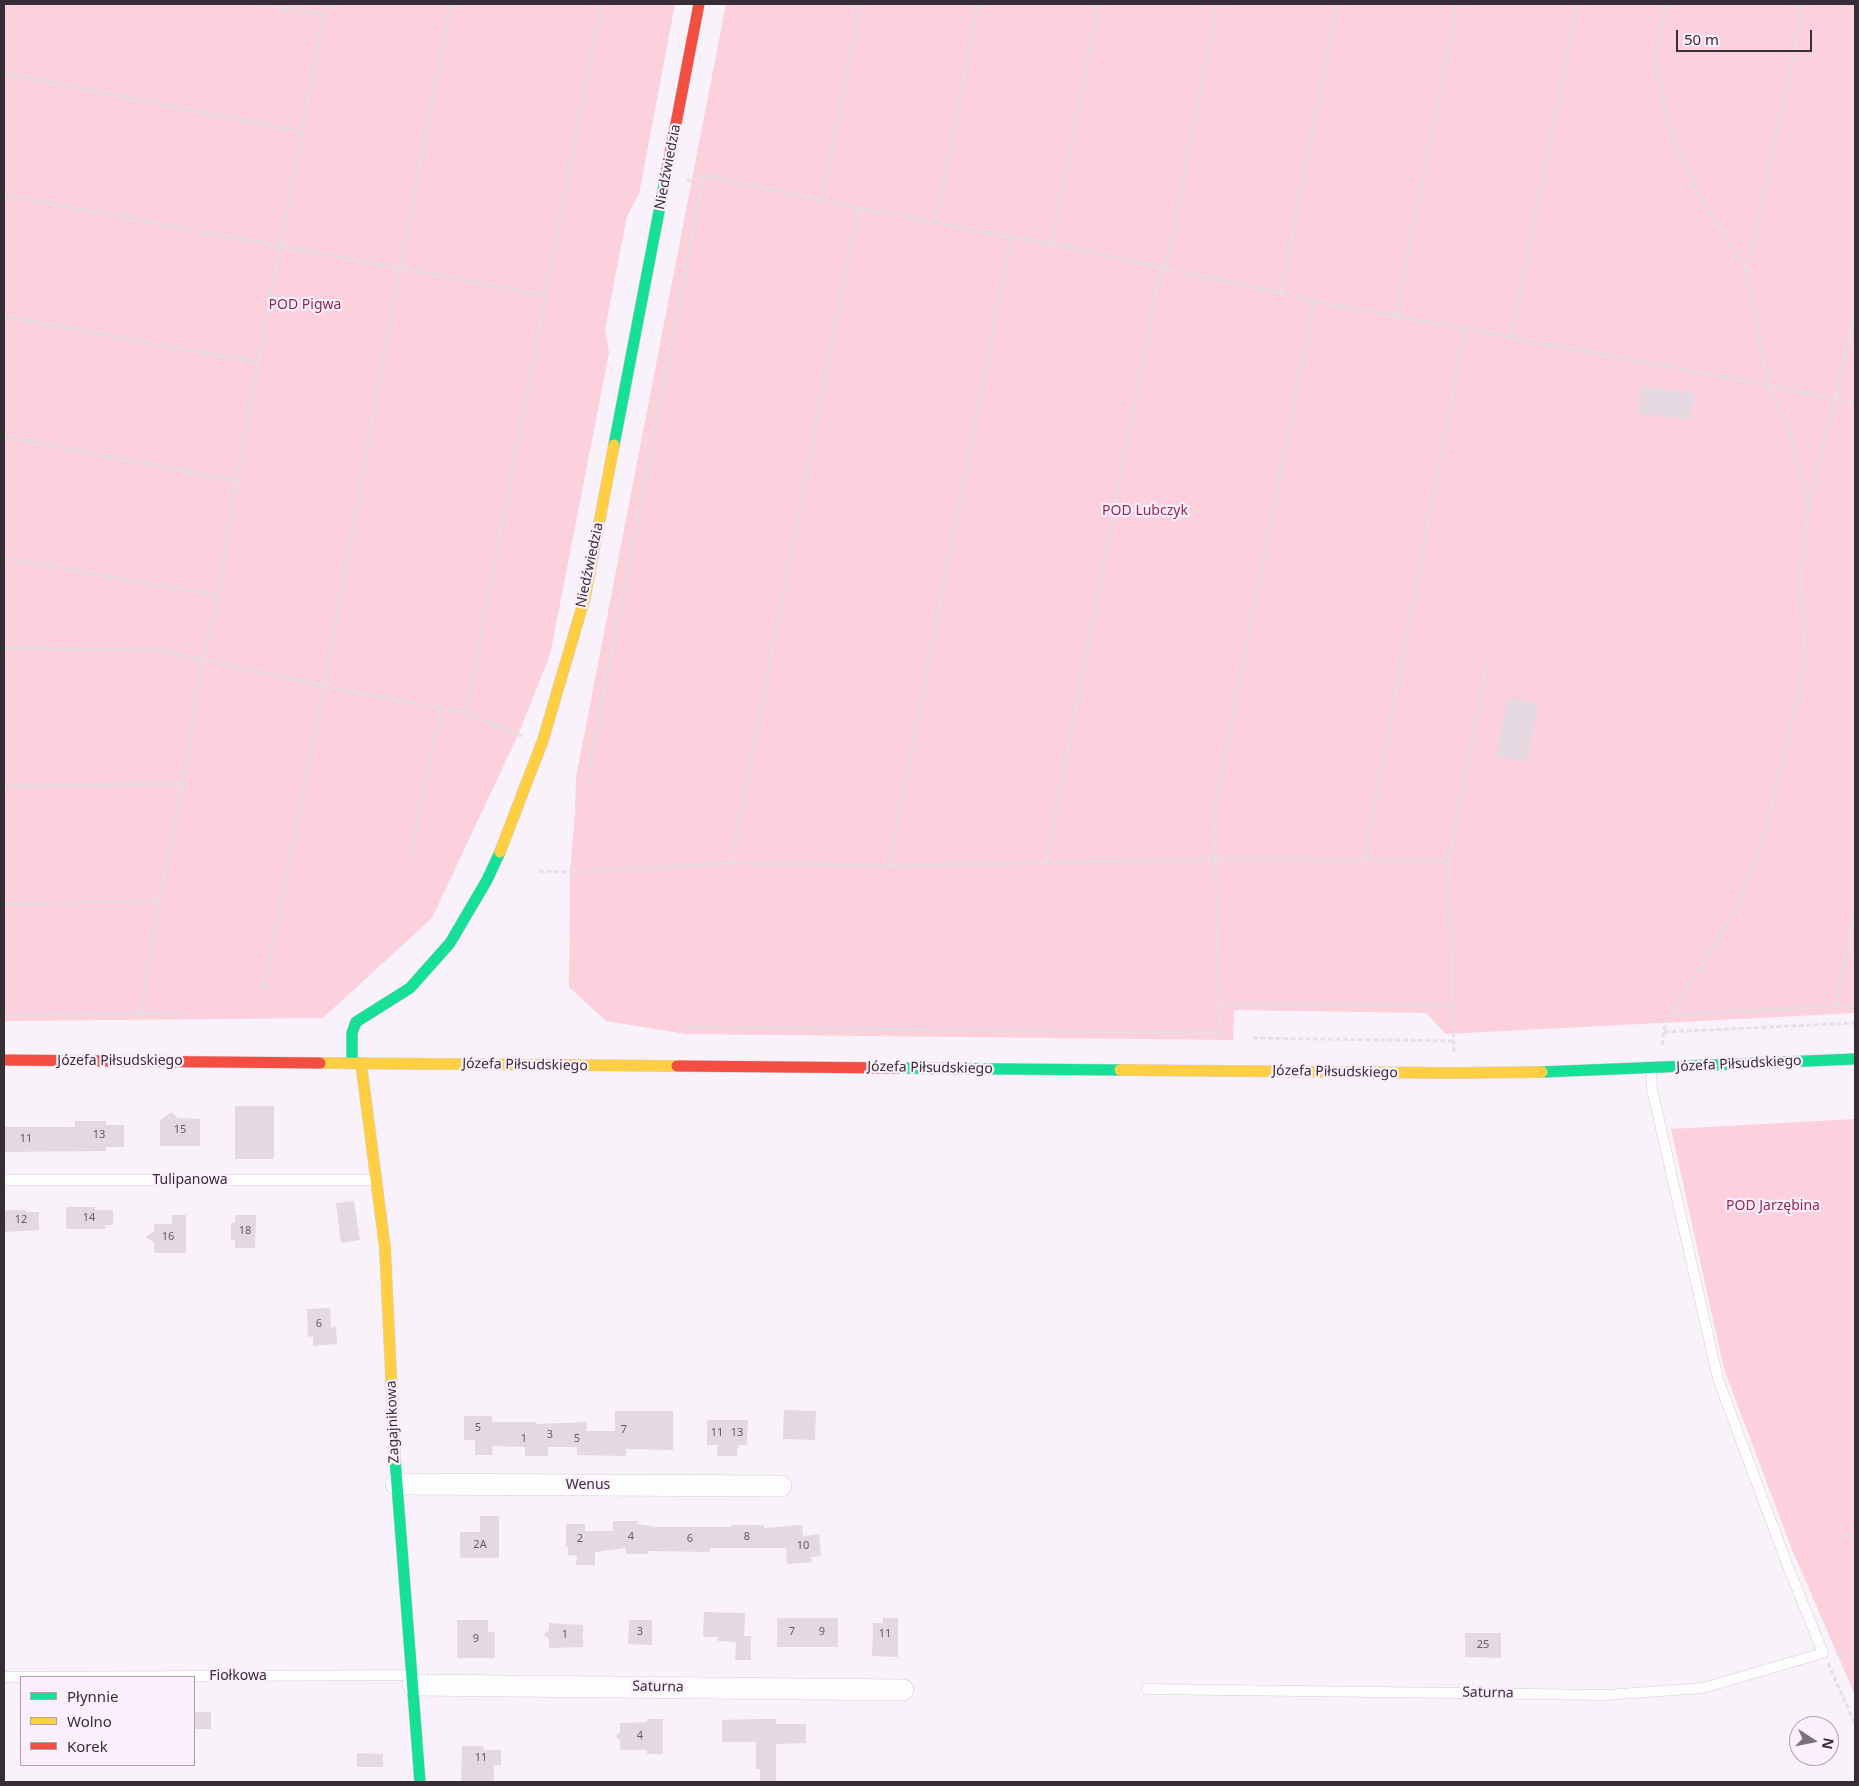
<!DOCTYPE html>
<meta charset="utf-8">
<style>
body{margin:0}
#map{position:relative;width:1859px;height:1786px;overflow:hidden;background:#f9f2fa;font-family:"Noto Sans",sans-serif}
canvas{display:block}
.frame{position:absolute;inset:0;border:5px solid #362d36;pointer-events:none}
.legend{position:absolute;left:20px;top:1676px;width:175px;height:90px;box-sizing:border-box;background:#fceffd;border:1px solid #ada1ad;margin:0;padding:6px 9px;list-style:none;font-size:15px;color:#362d36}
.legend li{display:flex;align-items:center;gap:10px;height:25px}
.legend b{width:25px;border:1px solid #ada1ad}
.north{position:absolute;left:1789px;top:1716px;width:50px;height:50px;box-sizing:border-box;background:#fceffd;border:1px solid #ada1ad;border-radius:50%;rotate:101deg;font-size:14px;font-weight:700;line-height:20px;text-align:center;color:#362d36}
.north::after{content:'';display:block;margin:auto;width:18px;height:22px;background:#7a727b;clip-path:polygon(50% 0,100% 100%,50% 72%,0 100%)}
.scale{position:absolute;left:1676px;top:30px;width:136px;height:22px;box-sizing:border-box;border:2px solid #362d36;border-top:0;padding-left:6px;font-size:15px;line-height:18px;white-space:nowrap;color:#362d36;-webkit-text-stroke:4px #fceffd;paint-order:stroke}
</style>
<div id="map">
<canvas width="1859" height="1786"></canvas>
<div class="frame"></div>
<ul class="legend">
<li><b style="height:6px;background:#16e098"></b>Płynnie</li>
<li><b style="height:6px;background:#ffcf43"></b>Wolno</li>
<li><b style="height:6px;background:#f24e42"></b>Korek</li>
</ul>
<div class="north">N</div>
<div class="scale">50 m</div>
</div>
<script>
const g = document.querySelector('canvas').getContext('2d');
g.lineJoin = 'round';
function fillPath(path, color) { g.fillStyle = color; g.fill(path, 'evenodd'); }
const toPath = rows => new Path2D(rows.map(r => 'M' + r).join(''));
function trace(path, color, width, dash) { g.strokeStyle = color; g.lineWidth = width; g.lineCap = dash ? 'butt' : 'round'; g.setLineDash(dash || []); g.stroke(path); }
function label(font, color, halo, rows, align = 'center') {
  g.font = font + ' "Noto Sans",sans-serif'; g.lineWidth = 4.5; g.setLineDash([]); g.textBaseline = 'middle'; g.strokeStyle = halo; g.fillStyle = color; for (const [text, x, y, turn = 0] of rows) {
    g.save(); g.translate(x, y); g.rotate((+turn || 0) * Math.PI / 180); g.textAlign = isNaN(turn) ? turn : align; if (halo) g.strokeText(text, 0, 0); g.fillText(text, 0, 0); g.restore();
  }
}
const green = toPath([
 [4,4,675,4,639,194,627,216,605,329,609,353,550,655,518,735,432,918,323,1018,4,1021],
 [726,4,1855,4,1855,1013,1446,1034,1426,1013,1234,1010,1233,1040,686,1034,606,1021,569,987,570,872,575,813,576,777],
 [1855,1119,1855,1695,1791,1547,1724,1369,1671,1129]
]);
const building = toPath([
 [1641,386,1694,393,1691,420,1637,413],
 [1508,697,1538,703,1527,762,1496,756],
 [235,1106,274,1106,274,1159,235,1159],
 [171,1112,178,1118,200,1119,200,1146,160,1146,160,1121],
 [75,1121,106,1121,106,1125,124,1125,124,1147,106,1147,106,1151,4,1152,4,1127,75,1127],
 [354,1201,360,1240,341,1243,336,1203],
 [66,1207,95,1207,95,1210,113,1210,113,1225,105,1225,105,1229,66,1229],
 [4,1210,26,1210,26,1212,39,1212,39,1230,5,1232],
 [172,1215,186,1215,186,1253,154,1253,154,1242,145,1237,154,1231,154,1224,172,1224],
 [235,1215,256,1215,255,1248,235,1248,235,1240,231,1240,231,1223,235,1223],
 [330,1308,331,1328,336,1327,337,1344,313,1346,313,1336,308,1337,307,1309],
 [784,1410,816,1411,815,1440,783,1439],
 [615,1411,673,1411,673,1450,626,1449,626,1456,577,1455,577,1447,548,1447,548,1456,525,1456,525,1447,492,1446,493,1455,475,1455,475,1440,464,1440,464,1416,492,1416,492,1422,536,1422,536,1424,587,1422,586,1431,615,1431],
 [707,1420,748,1420,747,1445,738,1445,737,1456,717,1456,718,1445,707,1445],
 [480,1516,499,1516,499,1558,460,1558,460,1532,480,1532],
 [613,1521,638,1521,638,1524,656,1527,731,1527,731,1525,764,1525,764,1528,802,1525,803,1536,819,1534,821,1556,811,1557,812,1562,787,1564,786,1548,710,1548,710,1552,648,1551,648,1554,626,1554,626,1548,595,1552,595,1565,576,1565,577,1556,568,1555,568,1547,566,1547,566,1524,585,1524,585,1531,613,1531],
 [704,1612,745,1613,744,1636,751,1636,751,1660,735,1660,736,1642,718,1641,718,1637,703,1637],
 [777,1618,838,1618,838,1647,777,1647],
 [883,1618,898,1618,898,1657,872,1656,873,1623,883,1623],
 [457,1620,488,1620,488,1632,495,1632,495,1658,457,1658],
 [629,1620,652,1620,652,1645,628,1644],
 [549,1623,583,1625,583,1647,549,1648,549,1639,544,1635,549,1630],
 [1465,1633,1501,1633,1501,1658,1465,1657],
 [194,1712,211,1712,211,1729,194,1729],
 [647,1719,663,1719,663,1754,647,1754,647,1750,620,1750,620,1741,616,1736,620,1732,620,1723,647,1722],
 [760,1719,776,1719,776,1724,806,1724,806,1743,776,1744,776,1782,760,1782,760,1769,756,1769,756,1742,722,1742,722,1720],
 [462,1746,483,1746,484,1750,501,1750,501,1765,494,1765,494,1782,461,1782],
 [357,1753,383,1754,383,1767,357,1767]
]);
const path = toPath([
 [262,4,324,15],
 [1666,4,1655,61,1669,125,1687,174,1747,272,1768,385,1790,431,1801,474,1808,506],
 [4,73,302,132],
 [687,180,691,181,704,175,858,208,1051,244,1281,293,1314,301,1768,385,1855,403],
 [4,195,545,295],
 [822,200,860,4],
 [936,223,978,4],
 [1051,244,1099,4],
 [1747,272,1804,4],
 [1281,293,1337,4],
 [1396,315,1457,4],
 [4,316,259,363],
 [1511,337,1577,4],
 [4,436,236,481],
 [4,558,217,595],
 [4,648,157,650,324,686,466,713,522,736],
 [466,713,601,4],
 [586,785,704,175],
 [4,786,183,784],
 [410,858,441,707],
 [1364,860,1465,329],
 [731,863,858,208],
 [1046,863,1158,282,1169,254,1217,4],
 [889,866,1011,238],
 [539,871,570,872,731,863,889,866,1216,859,1449,860],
 [4,904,159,902],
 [264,988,324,686,400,268,451,4],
 [1219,1004,1453,1005],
 [1836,1006,1855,911],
 [141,1013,159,902,183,784,202,660,218,595,236,481,326,4],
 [4,1015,186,1013],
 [1670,1015,1855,1005],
 [683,1027,1220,1033,1214,812,1314,301],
 [1664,1032,1855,1023],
 [1253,1038,1454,1041],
 [1662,1045,1665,1023,1733,915,1763,841,1802,681,1804,643,1801,574,1808,509,1855,316],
 [1454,1052,1449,860,1487,662],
 [1846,1535,1855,1537],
 [1836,1654,1855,1656],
 [1828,1663,1855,1724]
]);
const lane = toPath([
 [4,1180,375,1180],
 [4,1677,410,1675],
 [1147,1689,1606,1695,1703,1688,1823,1653,1787,1564,1718,1379,1652,1089,1651,1070]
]);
const street = toPath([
 [396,1484,781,1486],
 [413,1685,903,1690]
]);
const fast = toPath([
 [614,445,667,170],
 [352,1063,352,1033,356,1022,410,988,450,943,487,880,500,852],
 [894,1068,1120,1070],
 [1542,1072,1855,1059],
 [395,1459,420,1782]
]);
const slow = toPath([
 [500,852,543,740,585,597,614,445],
 [320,1063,677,1066],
 [361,1063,385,1248,395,1459],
 [1120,1070,1453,1073,1542,1072]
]);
const jam = toPath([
 [667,170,699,4],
 [4,1060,320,1063],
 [677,1066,894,1068]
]);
const numberNames = [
 ["15",180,1130],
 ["13",99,1135],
 ["11",26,1139],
 ["14",89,1218],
 ["12",21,1220],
 ["18",245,1231],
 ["16",168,1237],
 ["6",319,1324],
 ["5",478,1428],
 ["7",624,1430],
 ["11",717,1433],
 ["13",737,1433],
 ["3",550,1435],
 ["1",524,1439],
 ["5",577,1439],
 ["4",631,1537],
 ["8",747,1537],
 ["2",580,1539],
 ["6",690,1539],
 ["2A",480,1545],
 ["10",803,1546],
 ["3",640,1632],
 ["7",792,1632],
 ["9",822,1632],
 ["11",885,1634],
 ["1",565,1635],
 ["9",476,1639],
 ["25",1483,1645],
 ["4",640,1736],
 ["11",481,1758]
];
const streetNames = [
 ["Niedźwiedzia",668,167,-79],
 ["Niedźwiedzia",590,565,-78],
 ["Józefa Piłsudskiego",120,1061],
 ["Józefa Piłsudskiego",1739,1064,-3],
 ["Józefa Piłsudskiego",525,1065,1],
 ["Józefa Piłsudskiego",930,1068,1],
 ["Józefa Piłsudskiego",1335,1072,1],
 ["Tulipanowa",190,1180],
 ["Zagajnikowa",393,1422,-92],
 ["Wenus",588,1485],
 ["Fiołkowa",238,1676],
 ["Saturna",658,1687,1],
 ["Saturna",1488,1693,1]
];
const parkNames = [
 ["POD Pigwa",305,305],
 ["POD Lubczyk",1145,511],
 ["POD Jarzębina",1773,1206]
];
fillPath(green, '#fcd0dc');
fillPath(building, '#e5d8e1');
trace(lane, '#d5cdd6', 11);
trace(street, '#d5cdd6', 22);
trace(fast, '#d5cdd6', 12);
trace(slow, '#d5cdd6', 12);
trace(jam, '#d5cdd6', 12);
trace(path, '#e4e1e4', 3, [5, 2.5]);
trace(lane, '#fefdfe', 10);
trace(street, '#fefdfe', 21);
trace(fast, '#16e098', 11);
trace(slow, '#ffcf43', 11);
trace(jam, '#f24e42', 11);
label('11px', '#645a64', null, numberNames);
label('14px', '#362d36', '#fceffd', streetNames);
label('14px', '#91294a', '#fceffd', parkNames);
</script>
